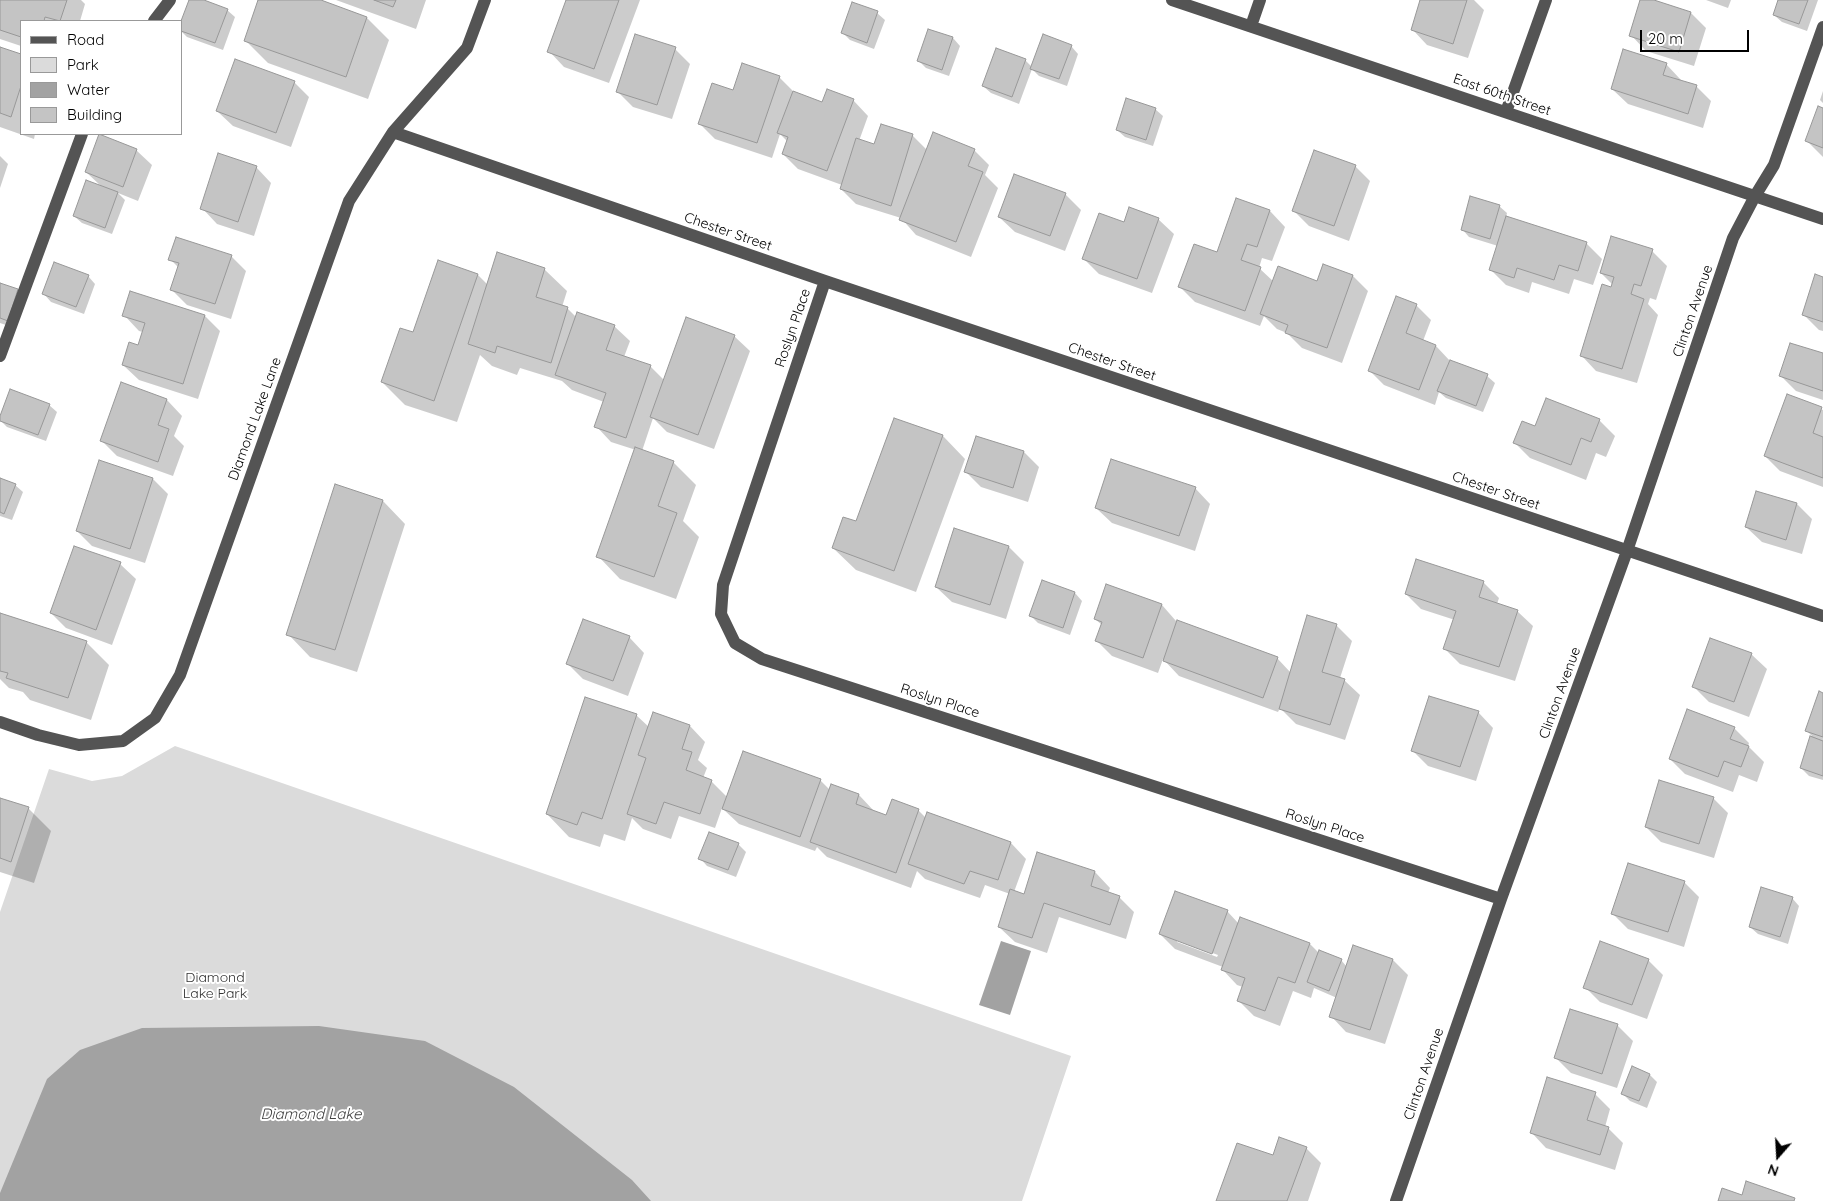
<!DOCTYPE html>
<style>
body{margin:0}
#map{position:relative;width:1823px;height:1201px;overflow:hidden;background:#fff;font-family:Quicksand,sans-serif}
canvas{display:block}
.legend{position:absolute;left:20px;top:20px;width:162px;height:115px;box-sizing:border-box;background:#fff;border:1px solid #999;margin:0;padding:6px 9px;list-style:none;font-size:15px;color:#000}
.legend li{display:flex;align-items:center;gap:10px;height:25px}
.legend b{width:25px;border:1px solid #999}
.north{position:absolute;left:1753px;top:1131px;width:50px;height:50px;-webkit-text-stroke:4px #fff;paint-order:stroke;rotate:199deg;font-size:14px;font-weight:700;line-height:20px;text-align:center;color:#000}
.north::after{content:'';display:block;margin:auto;width:18px;height:22px;background:#000;clip-path:polygon(50% 0,100% 100%,50% 72%,0 100%)}
.scale{position:absolute;left:1640px;top:30px;width:109px;height:22px;box-sizing:border-box;border:2px solid #000;border-top:0;padding-left:6px;font-size:15px;line-height:18px;white-space:nowrap;color:#000;-webkit-text-stroke:4px #fff;paint-order:stroke}
</style>
<div id="map">
<canvas width="1823" height="1201"></canvas>
<ul class="legend">
<li><b style="height:6px;background:#545454"></b>Road</li>
<li><b style="height:14px;background:#dbdbdb"></b>Park</li>
<li><b style="height:14px;background:#a2a2a2"></b>Water</li>
<li><b style="height:14px;background:#c4c4c4"></b>Building</li>
</ul>
<div class="north">N</div>
<div class="scale">20 m</div>
</div>
<script>
const g = document.querySelector('canvas').getContext('2d');
g.lineJoin = 'round';
function fillPath(path, color) { g.fillStyle = color; g.fill(path, 'evenodd'); }
const toPath = rows => new Path2D(rows.map(r => 'M' + r).join(''));
function trace(path, color, width, dash) { g.strokeStyle = color; g.lineWidth = width; g.lineCap = dash ? 'butt' : 'round'; g.setLineDash(dash || []); g.stroke(path); }
function label(font, color, halo, rows, align = 'center') {
  g.font = font + ' Quicksand,sans-serif'; g.lineWidth = 4; g.setLineDash([]); g.textBaseline = 'middle'; g.strokeStyle = halo; g.fillStyle = color; for (const [text, x, y, turn = 0] of rows) {
    g.save(); g.translate(x, y); g.rotate((+turn || 0) * Math.PI / 180); g.textAlign = isNaN(turn) ? turn : align; if (halo) g.strokeText(text, 0, 0); g.fillText(text, 0, 0); g.restore();
  }
}
const green = toPath([
 [175,746,1071,1056,1022,1201,0,1201,0,912,49,769,92,781,122,776]
]);
const water = toPath([
 [1001,941,1031,951,1010,1015,979,1005],
 [319,1026,425,1041,514,1087,632,1180,651,1201,0,1201,0,1193,47,1079,80,1050,142,1028]
]);
const shadow = toPath([
 [0,0,81,0,85,4,80,21,21,21,21,46,0,39],
 [190,0,200,0,227,10,235,17,223,50,187,37,181,31,181,25],
 [259,0,317,0,367,18,389,40,368,99,268,63,245,40],
 [336,0,426,0,416,29],
 [567,0,640,0,609,83,564,67,549,51],
 [1422,0,1474,0,1484,10,1468,58,1427,45,1412,29],
 [1642,0,1650,0,1691,13,1706,28,1694,66,1646,51,1631,35],
 [1706,0,1731,0,1728,8],
 [1779,0,1818,0,1807,31,1782,22,1774,15],
 [853,3,877,13,885,20,874,49,850,40,843,33],
 [929,30,953,38,960,46,949,76,926,68,919,61],
 [1071,46,1078,54,1067,86,1039,76,1032,69,1019,104,991,93,983,86,1025,60,1032,67],
 [0,48,21,55,21,134,35,134,34,139,0,127],
 [675,49,690,64,672,119,633,107,618,92],
 [1666,64,1681,80,1681,81,1696,86,1711,101,1703,128,1628,104,1612,89],
 [779,77,794,92,823,103,853,100,868,116,859,141,875,145,881,125,913,136,927,150,974,150,989,165,985,175,998,188,971,257,916,235,901,218,856,204,841,189,842,185,798,169,783,154,788,142,780,134,772,158,715,139,700,124,734,92],
 [294,82,309,97,291,147,233,126,217,111],
 [1823,91,1823,103,1820,100],
 [1155,109,1163,116,1153,146,1125,137,1117,130],
 [1823,109,1823,157,1807,141],
 [136,150,152,165,138,201,118,193,125,200,112,234,82,223,74,216,102,187,86,172],
 [0,156,8,164,0,188],
 [1355,166,1370,181,1349,241,1309,226,1294,211],
 [256,167,271,183,254,236,217,224,202,208],
 [1065,194,1081,210,1065,251,1015,232,999,217],
 [1237,199,1270,211,1285,227,1272,261,1262,258,1259,268,1274,282,1318,283,1324,266,1353,276,1368,291,1342,363,1302,348,1287,333,1277,329,1264,316,1260,326,1195,302,1179,286,1218,254],
 [1499,206,1507,213,1506,217,1586,243,1602,259,1593,285,1574,279,1569,294,1532,282,1529,293,1506,285,1491,270,1498,246,1469,237,1462,229],
 [1158,219,1174,234,1152,293,1099,274,1084,259,1124,224],
 [1652,251,1667,266,1656,300,1650,298,1648,304,1658,315,1637,383,1596,371,1581,355,1613,285,1601,273],
 [231,256,246,271,231,319,187,305,172,290,179,268,170,259],
 [439,262,478,275,488,285,544,269,567,291,562,307,568,309,576,317,614,326,630,341,624,357,650,366,665,381,734,336,750,351,714,449,667,432,653,418,642,451,673,462,696,485,683,521,699,537,676,599,620,579,598,556,636,450,611,442,596,426,604,402,572,390,562,381,520,368,517,375,492,366,480,355,457,422,405,405,382,382,414,334],
 [88,276,95,284,84,314,51,302,44,294],
 [1823,278,1823,331,1819,330,1804,315],
 [0,284,18,290,25,297,15,328,0,323],
 [131,292,205,316,220,331,198,399,139,380,123,365,139,346,143,332,139,331,124,315],
 [1416,305,1431,320,1423,341,1436,346,1451,362,1487,376,1495,383,1483,412,1446,398,1439,392,1435,405,1384,385,1369,370],
 [1823,355,1823,400,1796,391,1781,376],
 [122,384,167,400,182,416,174,436,184,446,173,476,117,456,102,441],
 [1788,396,1823,410,1823,487,1780,471,1765,456],
 [49,405,57,412,46,441,7,427,0,420],
 [894,419,943,436,965,459,916,592,856,570,833,548,856,523],
 [1599,420,1615,436,1606,457,1596,453,1586,480,1530,458,1515,443],
 [977,437,1024,452,1039,467,1028,502,981,487,966,472],
 [0,479,15,485,23,492,12,520,0,516],
 [153,479,168,494,145,563,92,546,77,531],
 [335,486,383,501,405,524,357,672,310,657,288,634],
 [1195,488,1210,504,1195,551,1112,523,1096,508],
 [1797,504,1812,519,1802,554,1762,542,1746,527],
 [1009,547,1024,562,1006,619,952,602,936,587],
 [1417,561,1484,583,1499,598,1497,604,1517,611,1533,626,1515,681,1460,664,1445,649,1455,620,1421,609,1406,594],
 [120,564,136,579,112,645,66,628,51,613],
 [1042,582,1075,593,1082,601,1070,635,1038,623,1031,616],
 [1107,586,1162,605,1176,621,1277,658,1291,673,1336,625,1352,641,1340,678,1344,680,1360,695,1345,740,1296,724,1280,708,1278,712,1179,676,1163,659,1158,673,1112,656,1097,641,1102,625,1095,619],
 [0,614,86,642,109,665,91,720,30,700,23,692,9,688,0,679],
 [629,637,644,653,628,696,583,679,568,664],
 [1751,654,1767,669,1749,717,1709,702,1694,687],
 [1823,694,1823,780,1809,776,1801,768,1812,736,1807,731],
 [1478,712,1493,728,1476,781,1428,766,1413,751],
 [653,714,690,726,705,742,698,760,707,768,703,778,711,781,727,797,820,780,830,790,832,786,859,795,874,811,887,817,918,810,926,818,928,813,1011,843,1026,859,1014,892,1024,895,1095,872,1110,888,1108,893,1119,897,1134,912,1126,939,1059,917,1047,953,1015,942,999,927,1010,894,985,885,980,898,925,879,917,871,911,888,827,857,817,847,815,851,739,824,722,808,715,828,679,816,671,839,643,829,632,818,625,841,604,834,600,847,569,837,547,814,636,715,649,727],
 [1734,728,1749,743,1748,746,1764,762,1757,782,1739,775,1733,792,1685,774,1670,759],
 [1713,798,1728,813,1714,858,1661,842,1646,827],
 [0,799,28,808,51,831,34,883,0,872],
 [738,844,746,852,736,877,707,866,700,858],
 [1684,882,1699,897,1684,947,1628,929,1613,914],
 [1792,898,1799,906,1788,944,1758,934,1750,927],
 [1227,911,1239,924,1310,944,1319,953,1341,960,1347,967,1393,960,1408,975,1385,1044,1346,1032,1331,1016,1337,998,1314,988,1311,998,1293,991,1280,1026,1254,1016,1239,1001,1243,987,1237,985,1222,969,1223,967,1175,949,1160,934],
 [1177,940,1218,955,1217,957,1177,942],
 [1648,960,1663,975,1647,1019,1600,1002,1585,987],
 [1617,1025,1633,1041,1617,1088,1571,1073,1556,1058],
 [1632,1068,1650,1075,1657,1082,1647,1108,1630,1101,1622,1093],
 [1595,1094,1610,1109,1605,1127,1608,1128,1623,1143,1615,1170,1546,1148,1531,1132],
 [1306,1148,1321,1163,1308,1201,1218,1201,1274,1157]
]);
const building = toPath([
 [0,0,67,0,60,21,45,17,44,21,21,21,21,37,0,30,0,0],
 [189,0,204,0,228,9,215,43,181,31,181,21,189,0],
 [258,0,321,0,367,17,346,77,244,41,258,0],
 [374,0,396,0,393,7,374,0],
 [566,0,619,0,594,69,547,52,566,0],
 [1420,0,1467,0,1453,44,1411,30,1420,0],
 [1640,0,1654,0,1691,12,1679,52,1629,36,1640,0],
 [1778,0,1808,0,1799,24,1773,15,1778,0],
 [852,2,878,11,867,43,841,33,852,2],
 [928,29,953,37,942,70,917,61,928,29],
 [635,34,676,47,657,105,616,92,635,34],
 [1043,34,1072,45,1059,79,1030,69,1043,34],
 [0,47,21,54,21,86,11,117,0,113,0,47],
 [996,48,1026,59,1012,97,982,86,996,48],
 [1623,49,1667,63,1663,75,1697,85,1688,114,1611,89,1623,49],
 [235,59,295,81,276,133,216,111,235,59],
 [742,63,780,76,757,143,698,124,712,83,733,90,742,63],
 [827,89,854,99,827,171,782,154,788,137,777,133,793,91,822,102,827,89],
 [1126,98,1156,108,1146,140,1116,130,1126,98],
 [1818,106,1823,108,1823,148,1805,141,1818,106],
 [881,124,913,134,891,206,840,189,856,138,874,144,881,124],
 [933,132,975,149,968,166,983,172,956,242,899,220,933,132],
 [99,134,137,149,123,187,85,172,99,134],
 [1314,150,1356,165,1334,226,1292,211,1314,150],
 [218,153,257,166,238,222,200,209,218,153],
 [1014,174,1066,193,1050,236,998,217,1014,174],
 [86,180,118,192,105,228,73,216,86,180],
 [1470,196,1500,205,1490,239,1461,230,1470,196],
 [1236,198,1270,210,1257,247,1247,244,1241,260,1261,267,1245,311,1178,287,1194,244,1217,252,1236,198],
 [1129,207,1159,218,1137,279,1082,259,1099,213,1124,222,1129,207],
 [1506,216,1587,242,1578,271,1559,265,1554,280,1517,268,1514,278,1489,270,1506,216],
 [1611,236,1653,249,1641,286,1634,284,1631,294,1644,299,1622,369,1580,356,1602,284,1611,287,1614,277,1600,273,1611,236],
 [176,237,232,255,215,304,170,290,179,263,168,260,176,237],
 [497,252,545,268,536,297,568,307,551,363,497,346,495,353,468,344,497,252],
 [438,260,478,274,434,401,381,382,400,328,413,332,438,260],
 [54,262,89,275,76,307,42,294,54,262],
 [1323,264,1353,275,1327,348,1285,333,1288,325,1260,314,1278,266,1317,281,1323,264],
 [1815,274,1823,277,1823,322,1802,315,1815,274],
 [0,283,18,289,8,321,0,318,0,283],
 [130,291,205,315,183,384,122,365,129,342,138,345,145,323,122,316,130,291],
 [1396,296,1417,304,1406,333,1436,345,1419,390,1368,371,1396,296],
 [577,312,615,325,606,350,651,365,626,438,594,427,606,393,555,375,577,312],
 [686,317,735,335,698,435,650,417,686,317],
 [1790,343,1823,353,1823,391,1779,376,1790,343],
 [1450,360,1488,374,1476,406,1437,391,1450,360],
 [121,382,167,399,158,425,169,429,158,462,100,441,121,382],
 [10,389,50,404,38,435,0,421,0,416,10,389],
 [1787,394,1822,407,1813,433,1823,437,1823,478,1764,456,1787,394],
 [1546,398,1600,419,1591,442,1581,438,1571,465,1513,443,1522,421,1535,426,1546,398],
 [894,418,943,435,894,571,832,548,843,517,856,521,894,418],
 [976,436,1024,451,1013,488,964,472,976,436],
 [635,447,674,461,658,506,677,513,654,577,596,557,635,447],
 [1111,459,1196,487,1179,536,1095,508,1111,459],
 [99,460,153,478,130,549,76,531,99,460],
 [0,478,16,484,4,514,0,512,0,478],
 [335,484,383,500,335,650,286,635,335,484],
 [1756,491,1797,503,1786,540,1745,527,1756,491],
 [954,528,1009,546,990,605,935,587,954,528],
 [74,546,121,562,96,630,50,613,74,546],
 [1416,559,1484,581,1479,597,1518,610,1499,667,1443,649,1456,611,1405,594,1416,559],
 [1042,580,1075,592,1063,628,1029,616,1042,580],
 [1106,584,1162,604,1143,658,1095,641,1102,622,1094,619,1106,584],
 [0,613,87,641,68,698,6,678,8,673,0,671,0,613],
 [1307,615,1337,624,1322,672,1345,679,1330,725,1279,709,1307,615],
 [583,619,630,636,613,681,566,664,583,619],
 [1177,620,1278,657,1263,698,1163,661,1177,620],
 [1710,638,1752,653,1734,702,1692,687,1710,638],
 [1819,691,1823,693,1823,737,1805,731,1819,691],
 [1429,696,1479,711,1460,767,1411,751,1429,696],
 [585,697,637,714,602,819,582,812,577,825,546,814,585,697],
 [1687,709,1735,727,1730,739,1749,746,1741,767,1724,761,1718,777,1669,759,1687,709],
 [653,712,690,725,682,749,692,752,686,770,712,780,700,814,664,802,656,824,627,814,646,758,638,755,653,712],
 [1810,736,1823,741,1823,776,1800,768,1810,736],
 [743,751,821,779,800,837,722,809,743,751],
 [1659,780,1714,797,1699,844,1645,827,1659,780],
 [831,784,859,794,856,804,886,815,892,799,919,809,896,873,810,842,831,784],
 [0,798,29,807,11,862,0,858,0,798],
 [927,812,1011,842,998,880,970,871,964,884,908,864,927,812],
 [709,832,739,843,728,870,698,859,709,832],
 [1037,852,1095,871,1091,886,1120,896,1110,925,1044,903,1032,938,998,927,1010,889,1024,894,1037,852],
 [1628,863,1685,881,1668,932,1611,914,1628,863],
 [1761,887,1793,897,1780,937,1749,927,1761,887],
 [1175,891,1228,910,1212,954,1159,934,1175,891],
 [1240,917,1310,943,1295,983,1278,977,1265,1011,1237,1001,1245,978,1221,970,1240,917],
 [1600,941,1649,959,1632,1005,1583,988,1600,941],
 [1353,945,1393,959,1370,1030,1329,1017,1353,945],
 [1319,950,1342,959,1329,991,1307,982,1319,950],
 [1570,1009,1618,1024,1602,1074,1554,1058,1570,1009],
 [1632,1066,1650,1074,1639,1101,1621,1094,1632,1066],
 [1547,1077,1596,1092,1587,1120,1609,1127,1600,1155,1530,1133,1547,1077],
 [1279,1137,1307,1147,1287,1201,1216,1201,1237,1143,1273,1155,1279,1137],
 [1746,1181,1795,1198,1794,1201,1718,1201,1722,1188,1742,1195,1746,1181]
]);
const minor = toPath([
 [1172,0,1823,219],
 [154,21,170,0],
 [1251,26,1260,0],
 [1506,112,1546,0],
 [393,132,825,281,1823,616],
 [825,281,723,585,721,614,735,643,762,659,1501,899],
 [0,356,82,134],
 [0,722,38,735,79,745,123,741,155,718,180,675,349,201,393,132,467,48,485,0],
 [1396,1201,1501,899,1627,551,1733,238,1755,196,1774,165,1823,27]
]);
const streetNames = [
 ["East 60th Street",1502,95,19],
 ["Chester Street",728,232,19],
 ["Clinton Avenue",1693,311,-71],
 ["Roslyn Place",793,328,-71],
 ["Chester Street",1112,362,19],
 ["Diamond Lake Lane",255,419,-70],
 ["Chester Street",1496,491,19],
 ["Clinton Avenue",1560,693,-70],
 ["Roslyn Place",940,701,18],
 ["Roslyn Place",1325,826,18],
 ["Clinton Avenue",1424,1074,-71]
];
const parkNames = [
 ["Diamond",215,978],
 ["Lake Park",215,994]
];
const waterNames = [
 ["Diamond Lake",311,1114]
];
fillPath(green, '#dbdbdb');
fillPath(water, '#a2a2a2');
fillPath(shadow, '#0003');
fillPath(building, '#c4c4c4');
trace(building, '#989898', 1);
trace(minor, '#545454', 12);
label('14px', '#000', '#fff', streetNames);
label('14px', '#323232', '#fff', parkNames);
label('italic 15px', '#434343', '#fff', waterNames);
</script>
